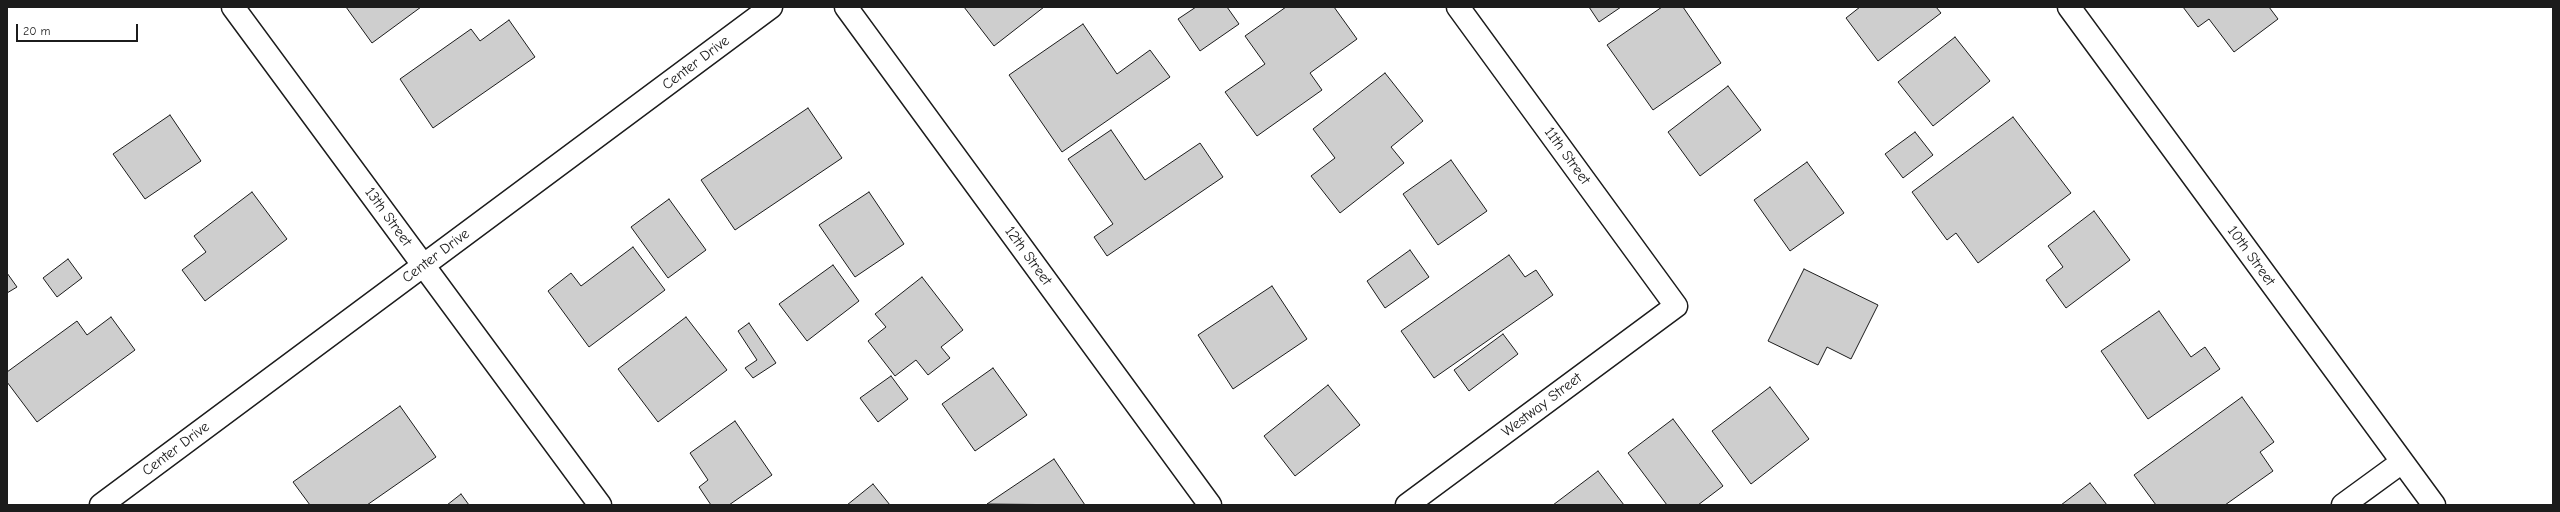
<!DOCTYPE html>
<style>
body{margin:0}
#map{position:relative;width:2560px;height:512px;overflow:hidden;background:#fff;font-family:"Comic Neue",sans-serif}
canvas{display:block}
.frame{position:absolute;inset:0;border:8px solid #1c1c1c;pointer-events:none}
.scale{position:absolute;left:16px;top:24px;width:122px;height:18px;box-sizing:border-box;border:2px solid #1c1c1c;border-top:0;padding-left:5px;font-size:12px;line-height:14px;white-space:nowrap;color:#1c1c1c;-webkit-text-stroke:3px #fff;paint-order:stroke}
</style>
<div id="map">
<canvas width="2560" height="512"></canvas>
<div class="frame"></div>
<div class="scale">20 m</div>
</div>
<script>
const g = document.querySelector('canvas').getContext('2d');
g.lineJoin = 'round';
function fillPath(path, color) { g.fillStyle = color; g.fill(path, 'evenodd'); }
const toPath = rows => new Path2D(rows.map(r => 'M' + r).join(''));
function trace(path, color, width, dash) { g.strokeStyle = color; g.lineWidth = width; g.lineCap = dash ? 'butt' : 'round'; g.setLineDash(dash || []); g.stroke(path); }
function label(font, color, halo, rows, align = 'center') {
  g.font = font + ' "Comic Neue",sans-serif'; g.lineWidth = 3; g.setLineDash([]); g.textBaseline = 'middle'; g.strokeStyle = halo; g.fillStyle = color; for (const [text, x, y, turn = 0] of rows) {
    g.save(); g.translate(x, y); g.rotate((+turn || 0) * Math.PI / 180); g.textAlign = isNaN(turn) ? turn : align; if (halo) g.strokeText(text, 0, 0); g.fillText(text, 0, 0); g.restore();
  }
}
const building = toPath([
 [346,7,421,7,372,43,346,7],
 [964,7,1044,7,994,46,964,7],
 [1196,7,1227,7,1239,24,1200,51,1178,19,1196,7],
 [1286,7,1334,7,1357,39,1310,73,1322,90,1257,136,1225,92,1265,64,1245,36,1286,7],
 [1589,7,1621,7,1599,22,1589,7],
 [1662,7,1683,7,1721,63,1653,110,1607,45,1662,7],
 [1860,7,1936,7,1941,13,1878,61,1846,18,1860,7],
 [2183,7,2269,7,2278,19,2234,52,2209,19,2198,27,2183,7],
 [509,20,535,57,433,128,400,79,471,29,480,41,509,20],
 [1083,24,1117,74,1150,50,1170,77,1062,152,1009,75,1083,24],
 [1955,37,1990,81,1933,126,1898,82,1955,37],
 [1385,73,1423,121,1391,147,1404,163,1340,213,1311,176,1335,158,1313,129,1385,73],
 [1728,86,1761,130,1700,176,1668,132,1728,86],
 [808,108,842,158,735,230,701,180,808,108],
 [170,115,201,161,145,199,113,154,170,115],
 [2013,117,2071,193,1978,263,1956,233,1947,240,1912,192,2013,117],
 [1111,130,1145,180,1200,143,1223,177,1107,256,1094,237,1113,224,1068,159,1111,130],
 [1915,132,1933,155,1903,178,1885,154,1915,132],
 [1451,160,1487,211,1438,245,1403,194,1451,160],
 [1807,162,1844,213,1790,251,1754,200,1807,162],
 [252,192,287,239,205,301,182,270,206,252,194,236,252,192],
 [869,192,904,244,855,277,819,225,869,192],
 [669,199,706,250,668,278,631,227,669,199],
 [2094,211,2130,260,2066,308,2046,280,2063,267,2048,246,2094,211],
 [633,247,665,290,589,347,548,291,571,273,581,286,633,247],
 [1410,250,1429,277,1385,308,1367,281,1410,250],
 [1509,255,1525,277,1536,270,1553,295,1434,378,1401,331,1509,255],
 [68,259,82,278,57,297,43,278,68,259],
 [833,265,859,301,807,341,779,304,833,265],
 [1804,269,1878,305,1851,359,1827,347,1818,365,1768,341,1804,269],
 [7,273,17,287,7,293,7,273],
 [922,277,963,330,941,347,950,358,928,375,916,360,895,376,868,341,886,327,875,314,922,277],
 [1272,286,1307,339,1233,389,1198,335,1272,286],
 [2159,311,2191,357,2205,347,2220,369,2148,419,2101,351,2159,311],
 [111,317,135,350,37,422,7,382,7,372,77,321,87,335,111,317],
 [686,317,727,370,658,422,618,369,686,317],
 [749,323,776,363,753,378,745,368,757,360,738,331,749,323],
 [1503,334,1518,354,1469,391,1454,370,1503,334],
 [993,368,1027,415,975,451,942,404,993,368],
 [891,376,908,399,878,422,860,398,891,376],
 [1328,385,1360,425,1295,476,1264,436,1328,385],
 [1770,387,1809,439,1751,484,1712,431,1770,387],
 [2242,397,2274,442,2260,452,2273,471,2225,505,2156,505,2134,475,2242,397],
 [400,406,436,457,367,505,310,505,293,482,400,406],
 [1673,419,1723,486,1698,505,1667,505,1628,453,1673,419],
 [735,421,772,475,729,505,711,505,699,487,708,480,690,453,735,421],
 [1054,459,1085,505,987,504,1054,459],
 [1598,471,1624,505,1553,505,1598,471],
 [2090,483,2107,505,2061,505,2090,483],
 [873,484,890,505,847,505,873,484],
 [461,494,469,505,447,505,461,494]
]);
const minor = toPath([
 [233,7,600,505],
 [846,7,1210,505],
 [2069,7,2434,505],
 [101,505,771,7],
 [1407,505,1676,306,1458,7],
 [2343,505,2402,462]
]);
const streetNames = [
 ["Center Drive",696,63,-37],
 ["11th Street",1567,156,54],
 ["13th Street",388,217,54],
 ["Center Drive",436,256,-37],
 ["12th Street",1028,256,54],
 ["10th Street",2251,256,54],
 ["Westway Street",1542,405,-37],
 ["Center Drive",176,449,-37]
];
fillPath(building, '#cecece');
trace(building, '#1c1c1c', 1);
trace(minor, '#1c1c1c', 25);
trace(minor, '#fff', 22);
label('15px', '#1c1c1c', '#fff', streetNames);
</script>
